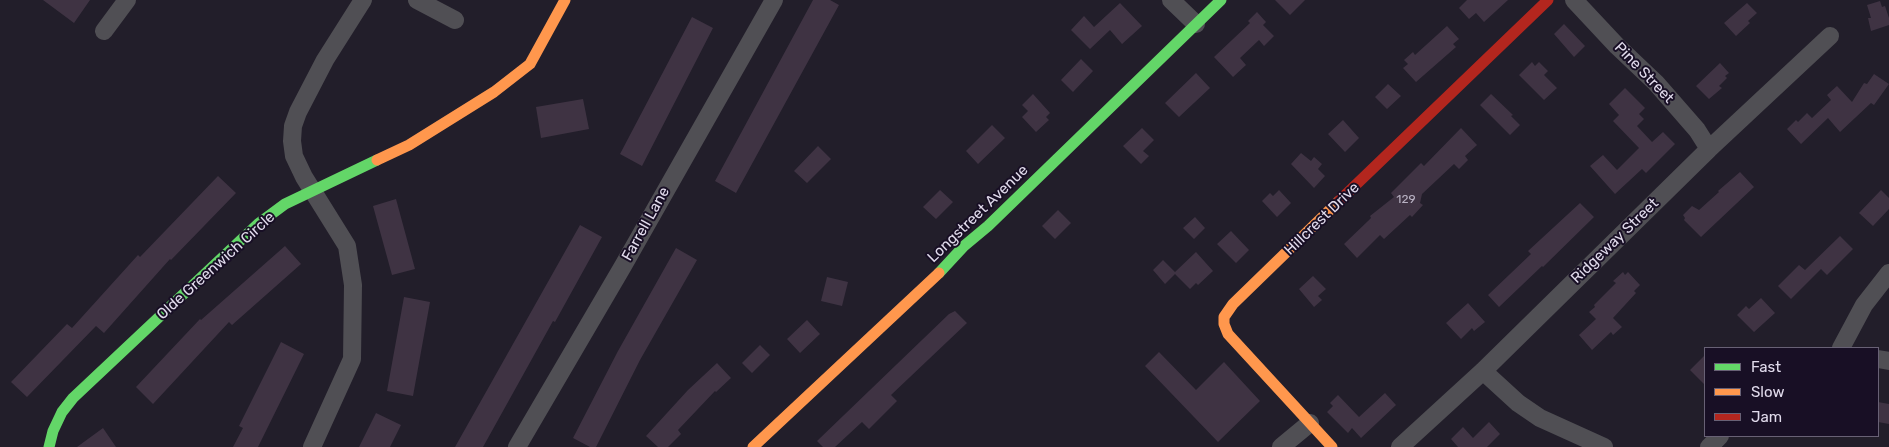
<!DOCTYPE html>
<style>
body{margin:0}
#map{position:relative;width:1889px;height:447px;overflow:hidden;background:#221e2a;font-family:Rubik,sans-serif}
canvas{display:block}
.legend{position:absolute;left:1704px;top:347px;width:175px;height:90px;box-sizing:border-box;background:#180f25;border:1px solid #686175;margin:0;padding:6px 9px;list-style:none;font-size:15px;color:#e1dbec}
.legend li{display:flex;align-items:center;gap:10px;height:25px}
.legend b{width:25px;border:1px solid #686175}
</style>
<div id="map">
<canvas width="1889" height="447"></canvas>
<ul class="legend">
<li><b style="height:6px;background:#63d668"></b>Fast</li>
<li><b style="height:6px;background:#ff974d"></b>Slow</li>
<li><b style="height:6px;background:#b3261e"></b>Jam</li>
</ul>
</div>
<script>
const g = document.querySelector('canvas').getContext('2d');
g.lineJoin = 'round';
function fillPath(path, color) { g.fillStyle = color; g.fill(path, 'evenodd'); }
const toPath = rows => new Path2D(rows.map(r => 'M' + r).join(''));
function trace(path, color, width, dash) { g.strokeStyle = color; g.lineWidth = width; g.lineCap = dash ? 'butt' : 'round'; g.setLineDash(dash || []); g.stroke(path); }
function label(font, color, halo, rows, align = 'center') {
  g.font = font + ' Rubik,sans-serif'; g.lineWidth = 4; g.setLineDash([]); g.textBaseline = 'middle'; g.strokeStyle = halo; g.fillStyle = color; for (const [text, x, y, turn = 0] of rows) {
    g.save(); g.translate(x, y); g.rotate((+turn || 0) * Math.PI / 180); g.textAlign = isNaN(turn) ? turn : align; if (halo) g.strokeText(text, 0, 0); g.fillText(text, 0, 0); g.restore();
  }
}
const building = toPath([
 [43,0,90,0,74,23],
 [813,0,830,0,839,5,736,193,715,181],
 [1275,0,1305,0,1290,15],
 [1467,0,1508,0,1484,22,1476,13,1469,19,1459,8],
 [1880,1,1882,7,1885,6,1889,18,1889,25,1871,31,1868,18,1871,18,1867,5],
 [1120,3,1142,26,1122,44,1110,30,1090,49,1071,30,1084,16,1094,27],
 [1747,3,1757,13,1748,21,1750,23,1736,36,1724,23],
 [1257,12,1266,22,1263,25,1274,36,1264,46,1259,40,1240,58,1246,65,1233,77,1214,57,1250,23,1248,21],
 [692,17,713,28,642,166,620,154],
 [1564,24,1585,46,1574,57,1554,34],
 [1447,26,1459,39,1453,44,1456,47,1416,82,1403,68,1408,64,1404,60,1413,52,1415,55],
 [1081,59,1093,71,1073,92,1061,80],
 [1532,62,1535,66,1539,62,1548,71,1544,75,1557,88,1544,100,1519,75],
 [1720,63,1729,73,1725,76,1727,78,1719,86,1722,88,1709,99,1696,86],
 [1196,73,1210,88,1179,117,1165,103],
 [1874,74,1889,84,1874,105,1871,103,1840,132,1828,118,1801,144,1787,129,1796,120,1798,122,1807,113,1812,118,1831,100,1827,95,1837,86,1852,102,1864,83,1867,84],
 [1388,84,1401,96,1387,109,1375,97],
 [1625,88,1645,108,1639,114,1644,119,1637,126,1652,142,1663,132,1675,144,1646,173,1642,169,1615,194,1590,166,1603,155,1617,170,1639,148,1613,121,1619,115,1609,104],
 [1033,94,1050,113,1046,117,1049,120,1036,132,1022,117,1028,111,1022,105],
 [1491,94,1513,115,1511,116,1520,125,1510,135,1480,105],
 [583,99,589,129,541,138,536,107],
 [1343,120,1359,138,1345,152,1328,134],
 [992,125,1005,138,978,164,966,151],
 [1142,128,1154,140,1143,151,1149,156,1141,164,1123,146],
 [1461,128,1477,145,1465,156,1468,160,1459,169,1454,164,1422,194,1420,203,1423,205,1412,217,1410,215,1384,239,1380,235,1357,258,1344,244,1368,221,1371,218,1370,216,1394,197,1391,193,1421,163,1424,166],
 [818,146,831,159,807,183,794,171],
 [1301,153,1311,161,1314,157,1322,164,1318,169,1325,176,1314,188,1291,164],
 [1740,172,1754,187,1701,237,1684,220,1685,218,1683,215,1692,206,1699,210,1719,192,1718,191],
 [218,176,236,193,171,260,170,259,104,333,96,326,27,397,11,382,67,324,72,328,138,255,140,257],
 [940,190,953,202,936,219,923,207],
 [1279,190,1291,203,1277,217,1262,201,1270,193,1273,196],
 [1881,190,1889,198,1889,209,1873,226,1859,213],
 [396,199,415,269,392,275,373,206],
 [1580,203,1594,217,1543,267,1542,266,1499,307,1488,295,1531,254,1528,251],
 [1058,210,1071,223,1055,239,1042,226],
 [1195,217,1205,228,1194,239,1183,228],
 [580,225,602,237,555,322,553,321,483,447,455,447],
 [1231,231,1249,250,1236,263,1217,244],
 [1840,236,1853,249,1827,275,1821,269,1791,299,1778,286,1799,265,1805,270],
 [285,246,301,264,232,325,229,322,153,404,136,387,200,319,201,320],
 [676,248,697,260,640,360,596,447,590,447,573,438,618,351],
 [1196,252,1213,271,1198,285,1196,283,1190,289,1175,274,1165,284,1153,270,1163,260,1175,272],
 [1623,272,1625,275,1628,272,1640,285,1634,291,1636,293,1613,318,1622,327,1613,335,1611,332,1592,350,1579,335,1596,319,1589,312,1595,307,1594,305,1616,283,1613,281],
 [1313,276,1326,289,1318,296,1322,300,1314,307,1299,289],
 [827,277,848,282,842,306,821,301],
 [404,297,430,302,413,396,387,391],
 [1761,298,1775,313,1754,332,1737,315,1746,306,1749,309],
 [1468,303,1485,322,1474,331,1472,328,1461,339,1446,323],
 [955,311,967,323,891,395,897,401,869,429,862,422,835,447,823,447,817,441,949,314],
 [807,320,820,334,800,353,787,339],
 [281,342,304,354,258,447,233,447,243,428,239,426],
 [760,345,770,355,752,373,742,363],
 [1159,352,1196,390,1224,362,1260,401,1218,442,1145,366],
 [1705,355,1705,385,1690,370],
 [717,363,731,378,716,392,715,391,678,430,681,434,668,447,658,447,646,436,688,390],
 [1385,393,1396,405,1361,438,1352,428,1348,433,1327,412,1333,406,1330,403,1338,395,1359,417],
 [1878,402,1889,404,1889,424,1878,422],
 [376,413,401,425,390,447,359,447],
 [1489,422,1500,434,1487,447,1458,447,1451,439,1463,427,1473,438],
 [103,428,116,447,77,447]
]);
const street = toPath([
 [417,0,455,20],
 [1171,0,1196,24],
 [1574,0,1617,46,1656,83,1697,130,1709,149],
 [104,31,127,0],
 [1841,348,1864,305,1889,273],
 [1878,359,1889,361],
 [1483,371,1518,403,1540,418,1604,447],
 [312,447,352,359,353,285,347,246,304,177,294,156,292,141,293,126,298,112,325,60,363,0],
 [517,447,623,266,774,0],
 [1281,447,1310,423],
 [1400,447,1483,371,1709,149,1830,36],
 [1709,447,1720,436]
]);
const fast = toPath([
 [939,273,964,246,988,226,1221,0],
 [49,447,53,431,62,412,73,398,258,224,285,204,377,160]
]);
const slow = toPath([
 [377,160,409,145,494,92,530,64,565,0],
 [753,447,939,273],
 [1332,447,1228,334,1224,324,1224,317,1233,304,1339,201]
]);
const jam = toPath([
 [1339,201,1548,0]
]);
const numberNames = [
 ["129",1406,200]
];
const streetNames = [
 ["Pine Street",1644,73,46],
 ["Longstreet Avenue",978,214,-44],
 ["Hillcrest Drive",1322,219,-44],
 ["Farrell Lane",646,224,-61],
 ["Ridgeway Street",1615,241,-44],
 ["Olde Greenwich Circle",216,266,-42]
];
fillPath(building, '#3f3343');
trace(street, '#504f54', 18);
trace(fast, '#63d668', 11);
trace(slow, '#ff974d', 11);
trace(jam, '#b3261e', 11);
label('12px', '#b8b1c2', null, numberNames);
label('15px', '#e1dbec', '#180f25', streetNames);
</script>
